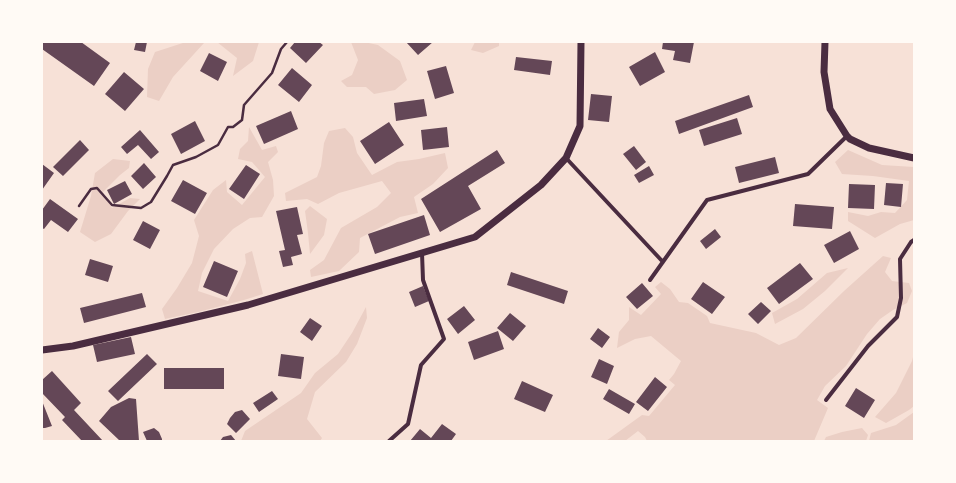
<!DOCTYPE html>
<style>
body{margin:0}
#map{position:relative;width:956px;height:483px;overflow:hidden;background:#f7e1d7;font-family:"Exo 2",sans-serif}
canvas{display:block}
.frame{position:absolute;inset:0;border:43px solid #fffaf5;pointer-events:none}
</style>
<div id="map">
<canvas width="956" height="483"></canvas>
<div class="frame"></div>
</div>
<script>
const g = document.querySelector('canvas').getContext('2d');
g.lineJoin = 'round';
function fillPath(path, color) { g.fillStyle = color; g.fill(path, 'evenodd'); }
const toPath = rows => new Path2D(rows.map(r => 'M' + r).join(''));
function trace(path, color, width, dash) { g.strokeStyle = color; g.lineWidth = width; g.lineCap = dash ? 'butt' : 'round'; g.setLineDash(dash || []); g.stroke(path); }
const green = toPath([
 [186,42,204,43,173,77,159,101,147,97,148,69,155,52],
 [217,42,259,42,253,61,233,76,237,58],
 [351,42,364,42,378,45,400,61,407,80,395,90,374,94,366,87,347,87,341,81,352,75,358,60],
 [475,42,499,42,499,46,483,53,471,50],
 [249,127,262,150,276,146,278,152,268,162,273,180,274,196,262,217,250,218,233,229,214,249,202,273,198,291,228,301,240,279,246,263,245,254,252,251,263,294,244,300,198,312,165,319,162,309,177,288,192,263,199,236,194,220,213,190,226,180,227,192,242,205,265,177,252,162,238,159,240,149,248,141],
 [345,128,353,137,357,153,372,175,397,162,419,159,445,153,448,168,433,184,414,197,418,213,400,217,360,238,359,252,339,271,311,277,310,270,324,260,341,228,377,207,391,193,382,181,339,193,318,204,307,199,286,201,285,193,317,177,321,166,324,143,329,131],
 [848,150,882,165,914,167,914,220,900,224,875,238,848,221,848,212,868,216,881,212,895,213,907,200,909,181,873,176,842,174,835,162],
 [113,159,130,161,129,168,120,175,103,192,112,208,130,198,140,199,128,211,111,234,95,242,80,232,91,196,95,173],
 [310,206,327,219,324,235,310,254,308,233,305,211],
 [883,256,891,258,885,272,892,281,909,283,912,291,907,303,893,310,880,319,867,334,846,366,825,386,817,400,828,408,814,441,647,441,645,437,638,431,625,441,606,441,642,415,649,416,675,385,669,380,674,374,681,361,651,336,635,339,617,348,619,332,629,320,629,307,641,315,661,294,655,287,661,282,670,289,679,302,688,303,707,316,710,323,756,333,779,345,796,338,844,291],
 [848,268,825,291,803,309,775,324,772,313,797,299,827,273],
 [366,307,367,318,357,344,346,362,315,392,307,419,322,438,320,441,241,441,245,431,301,393,315,373,338,354,352,333],
 [914,353,914,406,909,410,886,423,875,417,896,393,912,361],
 [914,412,914,441,869,441,871,433,896,425],
 [862,428,868,435,866,441,824,441,826,437,842,432]
]);
const building = toPath([
 [42,42,81,42,110,63,94,86,42,49],
 [136,42,147,42,145,52,134,50],
 [295,42,319,42,323,45,306,63,290,48],
 [406,42,433,42,418,55],
 [663,42,694,42,690,63,673,60,675,51,662,49],
 [655,52,665,72,640,86,629,67],
 [209,53,227,62,218,81,200,71],
 [516,57,552,61,550,75,514,70],
 [446,66,454,93,435,99,427,71],
 [292,68,312,85,299,102,278,85],
 [124,72,144,89,125,111,105,94],
 [591,94,612,96,609,122,588,120],
 [749,95,753,107,679,134,675,121],
 [424,99,427,116,396,121,394,103],
 [291,111,298,129,264,144,256,126],
 [737,118,742,134,704,146,699,130],
 [195,121,205,141,181,154,171,134],
 [389,122,404,145,375,164,360,141],
 [447,127,449,147,423,150,421,130],
 [140,130,159,152,151,159,138,145,127,154,121,147],
 [80,140,89,150,63,176,53,167],
 [634,146,646,162,636,170,623,154],
 [497,150,505,163,468,186,481,209,440,232,421,199],
 [775,157,779,173,739,183,735,167],
 [144,163,156,177,143,189,131,176],
 [42,164,54,173,42,190],
 [246,165,260,174,244,199,229,189],
 [649,166,654,175,639,183,634,175],
 [183,180,207,193,195,214,171,201],
 [125,181,132,194,114,204,107,190],
 [886,183,903,184,901,207,884,205],
 [849,184,875,185,874,209,848,208],
 [50,199,78,219,68,232,51,220,44,229,42,228,42,210],
 [795,204,834,207,832,229,793,226],
 [297,207,303,234,297,235,302,254,291,257,293,265,283,267,279,251,285,250,276,211],
 [424,215,430,235,375,254,368,234],
 [143,221,160,230,150,249,133,240],
 [715,229,721,237,706,249,700,241],
 [850,231,859,249,834,263,824,245],
 [90,259,113,266,108,282,85,275],
 [214,261,238,271,227,297,203,287],
 [800,263,813,279,779,304,767,288],
 [511,272,568,291,564,304,507,285],
 [703,282,725,297,712,314,691,299],
 [642,283,653,296,637,309,626,297],
 [423,286,429,301,415,307,409,292],
 [142,293,146,307,84,323,80,308],
 [761,302,771,311,758,324,748,314],
 [464,306,475,320,458,334,447,319],
 [510,313,526,326,513,341,497,328],
 [310,318,322,326,312,341,300,332],
 [598,328,610,337,602,348,590,339],
 [498,331,504,349,474,360,468,342],
 [131,337,135,354,97,362,93,345],
 [147,354,157,364,118,401,108,391],
 [281,354,304,357,301,379,278,376],
 [599,359,614,366,607,384,591,377],
 [164,368,224,368,224,389,164,389],
 [52,371,81,403,74,410,103,441,82,441,62,420,65,417,42,393,42,380],
 [655,377,667,387,648,411,636,402],
 [522,381,553,395,545,412,514,399],
 [856,388,875,400,864,418,845,406],
 [609,389,635,404,629,414,603,399],
 [272,391,278,399,259,412,253,403],
 [129,398,136,399,139,441,119,441,119,440,99,421,111,407],
 [42,401,52,426,45,428,42,428],
 [242,410,250,419,236,433,227,424,230,418,235,412],
 [442,424,456,434,451,441,410,441,420,429,431,438],
 [154,428,159,432,162,439,162,441,147,441,143,432],
 [231,435,236,441,220,441,223,437]
]);
const path = toPath([
 [79,206,91,189,97,188,112,205,141,208,151,202,167,176,173,165,196,157,218,145,228,127,233,127,242,120,244,105,272,73,281,49,287,42]
]);
const minor = toPath([
 [566,158,663,262],
 [650,280,707,200,808,174,847,136],
 [826,400,868,346,897,317,901,298,900,259,911,242,914,240],
 [389,441,408,424,421,365,444,339,423,280,422,253]
]);
const tertiary = toPath([
 [825,42,824,72,830,109,847,136,850,139,869,148,914,158],
 [42,350,73,346,248,305,475,237,541,185,566,158,580,126,581,42]
]);
fillPath(green, '#ebcfc5');
fillPath(building, '#644757');
trace(path, '#4a2c40', 2.5);
trace(minor, '#4a2c40', 4);
trace(tertiary, '#4a2c40', 7);
</script>
